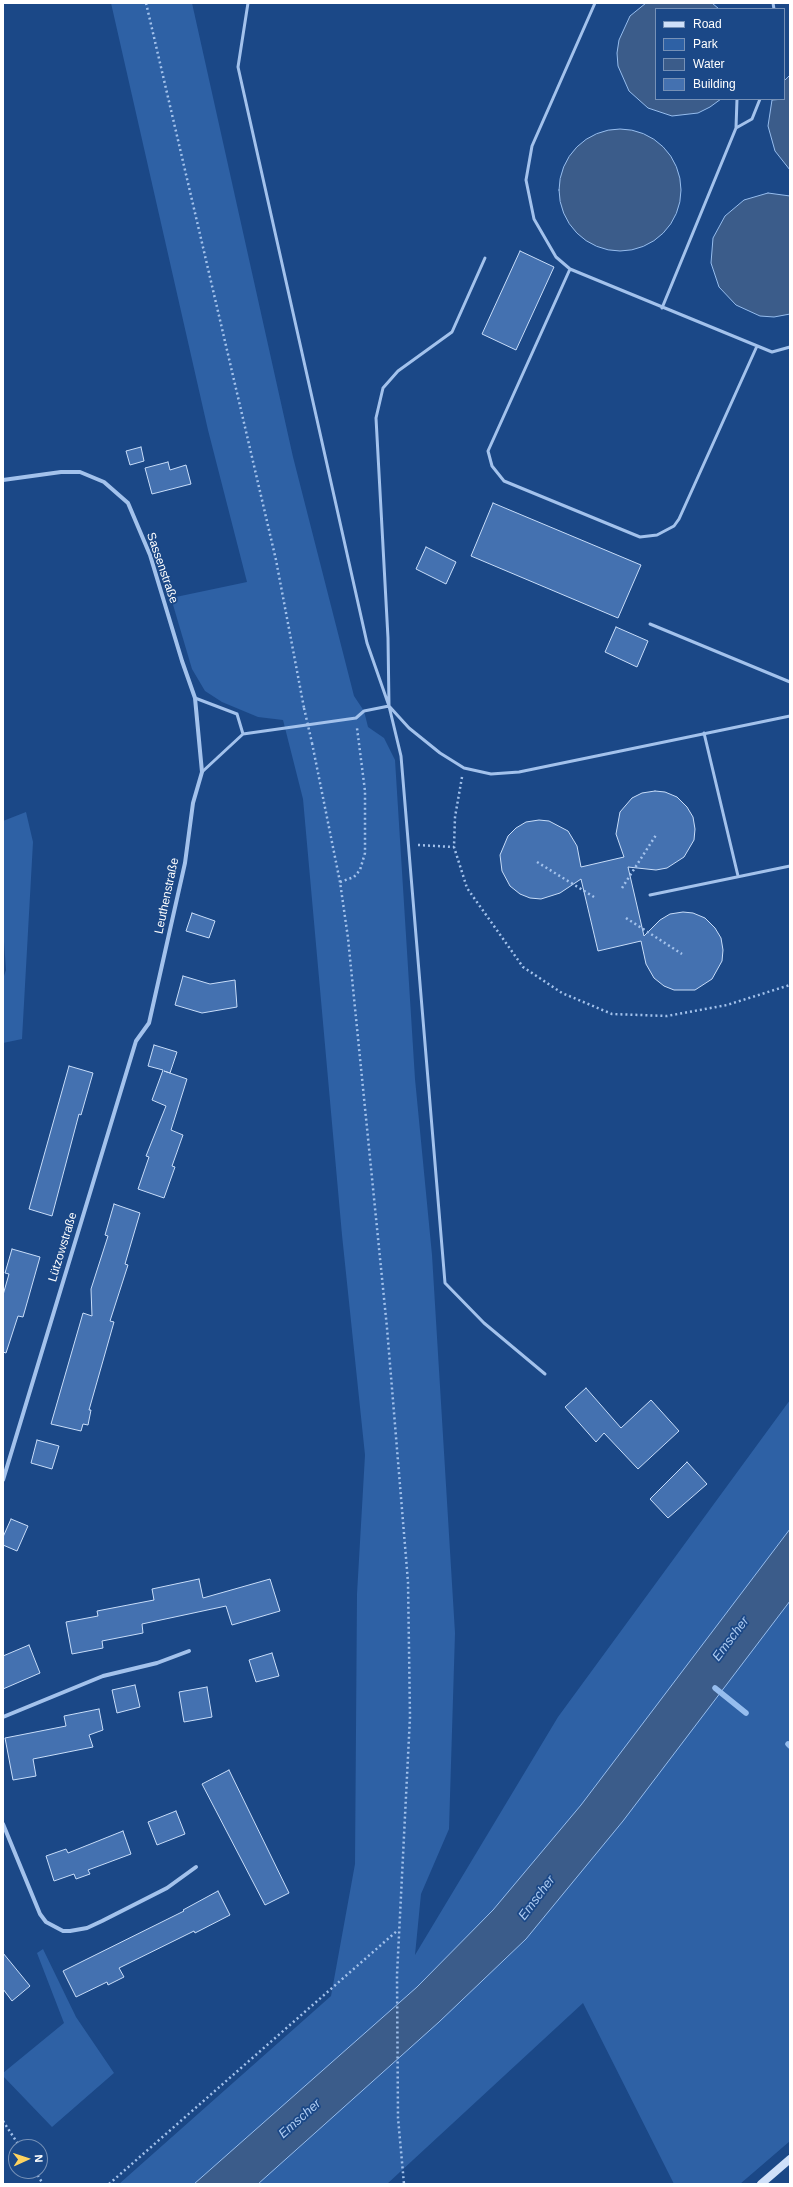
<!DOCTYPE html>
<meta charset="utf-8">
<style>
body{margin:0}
#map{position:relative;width:793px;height:2187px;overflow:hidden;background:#1b4887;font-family:Helvetica,sans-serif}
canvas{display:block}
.frame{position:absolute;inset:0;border:4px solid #fff;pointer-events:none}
.legend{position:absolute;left:655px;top:8px;width:130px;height:92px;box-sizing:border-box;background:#1b4887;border:1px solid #7691b7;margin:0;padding:5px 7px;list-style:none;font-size:12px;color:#fff}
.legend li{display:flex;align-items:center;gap:8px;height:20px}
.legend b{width:20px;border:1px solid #7691b7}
.north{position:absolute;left:8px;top:2139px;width:40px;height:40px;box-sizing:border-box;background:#1b4887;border:1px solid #7691b7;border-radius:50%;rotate:87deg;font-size:11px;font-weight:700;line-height:16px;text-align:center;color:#fff}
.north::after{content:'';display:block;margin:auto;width:14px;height:18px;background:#fdd360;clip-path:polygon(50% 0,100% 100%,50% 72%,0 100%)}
</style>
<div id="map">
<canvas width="793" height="2187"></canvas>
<div class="frame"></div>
<ul class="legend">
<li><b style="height:5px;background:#cfe0f9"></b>Road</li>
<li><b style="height:11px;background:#2e61a5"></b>Park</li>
<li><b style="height:11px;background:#3b5c8a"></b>Water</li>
<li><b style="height:11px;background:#4471b0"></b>Building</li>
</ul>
<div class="north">N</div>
</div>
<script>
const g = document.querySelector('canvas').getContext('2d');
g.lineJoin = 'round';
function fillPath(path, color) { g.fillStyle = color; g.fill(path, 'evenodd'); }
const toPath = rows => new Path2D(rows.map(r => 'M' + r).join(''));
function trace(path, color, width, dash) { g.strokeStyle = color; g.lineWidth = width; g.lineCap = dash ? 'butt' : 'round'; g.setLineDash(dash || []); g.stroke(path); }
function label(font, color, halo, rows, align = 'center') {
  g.font = font + ' Helvetica,sans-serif'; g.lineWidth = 3.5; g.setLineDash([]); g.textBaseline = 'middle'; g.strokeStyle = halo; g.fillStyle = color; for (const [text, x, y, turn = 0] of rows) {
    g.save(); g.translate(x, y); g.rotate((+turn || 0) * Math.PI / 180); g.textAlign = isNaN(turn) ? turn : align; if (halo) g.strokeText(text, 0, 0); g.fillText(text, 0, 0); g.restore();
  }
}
const green = toPath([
 [111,3,192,3,293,457,354,696,364,711,368,727,384,738,395,760,415,1079,432,1255,455,1633,449,1829,421,1894,415,1955,558,1717,790,1400,790,2141,740,2184,674,2184,583,2003,387,2184,119,2184,331,1996,355,1864,357,1594,365,1455,342,1235,303,799,283,720,258,717,222,702,205,691,192,669,171,598,247,582,208,430],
 [26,812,33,842,22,1039,3,1043,3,979,6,970,3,928,3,821],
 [43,1949,76,2017,114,2073,52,2127,3,2076,3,2073,64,2023,37,1953]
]);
const water = toPath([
 [646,3,712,3,719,9,656,9,656,99,721,99,710,107,698,113,672,116,648,108,629,91,618,66,617,53,619,40,630,16,646,3],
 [790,75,790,170,775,151,768,126,772,100,784,99,784,81,790,75],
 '559 190a61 61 0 1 1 122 0a61 61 0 1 1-122 0Z',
 [768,193,790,196,790,314,774,317,760,316,736,305,719,287,711,263,713,238,725,216,744,200,768,193],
 [790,1529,790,1601,623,1821,526,1939,439,2022,258,2184,194,2184,417,1987,493,1910,581,1805,790,1529]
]);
const stream = toPath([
 [715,1688,746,1713],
 [788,1744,790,1746]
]);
const building = toPath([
 [520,251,554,267,516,350,482,334,520,251],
 [141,447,144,461,130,465,126,451,141,447],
 [168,462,170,470,186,465,191,484,152,494,145,468,168,462],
 [493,503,641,565,618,618,471,556,493,503],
 [426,547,456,562,446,584,416,569,426,547],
 [616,627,648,641,637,667,605,652,616,627],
 [655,791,665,792,677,797,687,807,693,817,695,829,694,840,684,857,667,868,656,870,628,867,644,936,660,920,670,914,683,912,693,913,705,918,715,928,721,938,723,950,722,961,712,979,695,990,674,990,664,986,654,978,646,964,641,941,598,951,581,879,560,893,541,899,530,898,520,894,510,886,502,871,500,855,508,836,516,828,526,822,539,820,549,821,568,831,577,846,581,867,624,857,616,834,620,812,632,798,642,793,655,791],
 [192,913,215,921,209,938,186,931,192,913],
 [183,976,210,984,235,980,237,1007,202,1013,175,1005,183,976],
 [154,1045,177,1052,170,1073,164,1071,187,1079,171,1130,183,1135,172,1166,175,1167,164,1198,138,1189,149,1157,146,1156,166,1106,152,1100,163,1070,148,1066,154,1045],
 [69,1066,93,1073,81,1115,79,1114,52,1216,29,1209,69,1066],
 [114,1204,140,1213,125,1264,128,1265,110,1321,114,1322,89,1410,91,1410,88,1425,83,1424,81,1431,51,1424,83,1313,92,1316,91,1289,108,1236,105,1235,114,1204],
 [12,1249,40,1257,23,1317,18,1316,6,1353,3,1352,3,1295,9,1274,5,1273,12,1249],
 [586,1388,621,1428,651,1400,679,1431,638,1469,604,1433,596,1442,565,1407,586,1388],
 [37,1440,59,1446,52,1469,31,1463,37,1440],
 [687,1462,707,1484,668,1518,650,1499,687,1462],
 [11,1519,28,1526,17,1551,3,1545,3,1537,11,1519],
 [199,1579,203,1598,270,1579,280,1611,232,1625,226,1606,142,1624,143,1633,102,1641,103,1648,72,1654,66,1622,98,1616,97,1611,154,1600,152,1589,199,1579],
 [29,1645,40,1673,3,1689,3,1656,29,1645],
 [272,1653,279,1676,256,1682,249,1660,272,1653],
 [135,1685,140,1707,117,1713,112,1690,135,1685],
 [207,1687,212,1717,184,1722,179,1692,207,1687],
 [99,1709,103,1730,89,1735,93,1747,33,1759,36,1776,13,1780,5,1738,66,1726,64,1716,99,1709],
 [229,1770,289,1893,265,1905,202,1784,229,1770],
 [176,1811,185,1834,157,1845,148,1822,176,1811],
 [123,1831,131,1854,88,1870,90,1874,76,1879,74,1874,54,1881,46,1856,66,1849,68,1853,123,1831],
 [218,1891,230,1915,195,1933,194,1931,119,1968,124,1977,108,1985,107,1982,76,1997,63,1971,184,1911,183,1910,218,1891],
 [3,1953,30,1986,12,2001,3,1989,3,1953]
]);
const path = toPath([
 [146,3,276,560,304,708],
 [312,743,340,882,348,938,387,1328,408,1582,410,1717,397,1975,398,2118,404,2184],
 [462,777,455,817,454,847,467,888,523,967,562,993,612,1014,667,1016,727,1005,790,985],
 [418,845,454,847],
 [537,862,594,897],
 [340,882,354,877,360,870,365,853,365,791,357,728],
 [622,888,656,835],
 [626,918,682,954],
 [3,2121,20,2147],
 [35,2171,43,2184],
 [109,2184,398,1930]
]);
const lane = toPath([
 [248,3,238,67,367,643,389,706,409,728,440,753,464,768,491,774,519,772,790,716],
 [595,3,532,146,526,180,534,219,556,257,570,269,772,352,790,347],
 [773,3,774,9],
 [736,128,737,99],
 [485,258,452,332,398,371,383,388,376,418,388,638,389,706,401,756,445,1283,484,1323,545,1374],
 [570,269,488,451,492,466,504,481,640,537,657,535,674,526,679,519,757,346],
 [662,308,736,128,752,119,760,99],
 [650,624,790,682],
 [195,698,237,714,243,734,202,772],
 [704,733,738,876],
 [243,734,356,718,364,711,389,706],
 [650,895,790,866]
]);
const street = toPath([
 [3,480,61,472,80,472,104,482,128,503,150,555,182,661,195,698,202,772,193,803,185,863,149,1023,136,1041,3,1480],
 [3,1717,103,1676,157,1663,189,1651],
 [3,1824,40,1914,46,1922,63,1931,70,1931,87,1928,102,1921,167,1888,196,1867]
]);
const secondary = toPath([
 [761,2184,790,2159]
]);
const pathBridge = toPath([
 [304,708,312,743]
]);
const streetNames = [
 ["Sassenstraße",162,568,71],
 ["Leuthenstraße",167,896,-78],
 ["Lützowstraße",63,1247,-73]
];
const waterNames = [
 ["Emscher",731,1639,-53],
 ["Emscher",537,1898,-53],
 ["Emscher",300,2119,-42]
];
fillPath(green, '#2e61a5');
fillPath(water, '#3b5c8a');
trace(water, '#96bdee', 1);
trace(stream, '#96bdee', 5.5);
fillPath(building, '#4471b0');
trace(building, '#c8ddf9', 1);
trace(path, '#a3c2ec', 2.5, [2, 3]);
trace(lane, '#a3c2ec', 3);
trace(street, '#a3c2ec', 4);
trace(secondary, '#cfe0f9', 8);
trace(pathBridge, '#a3c2ec', 2.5, [2, 3]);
label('12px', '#fff', '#1b4887', streetNames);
label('italic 13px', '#afcdf3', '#1b4887', waterNames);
</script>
